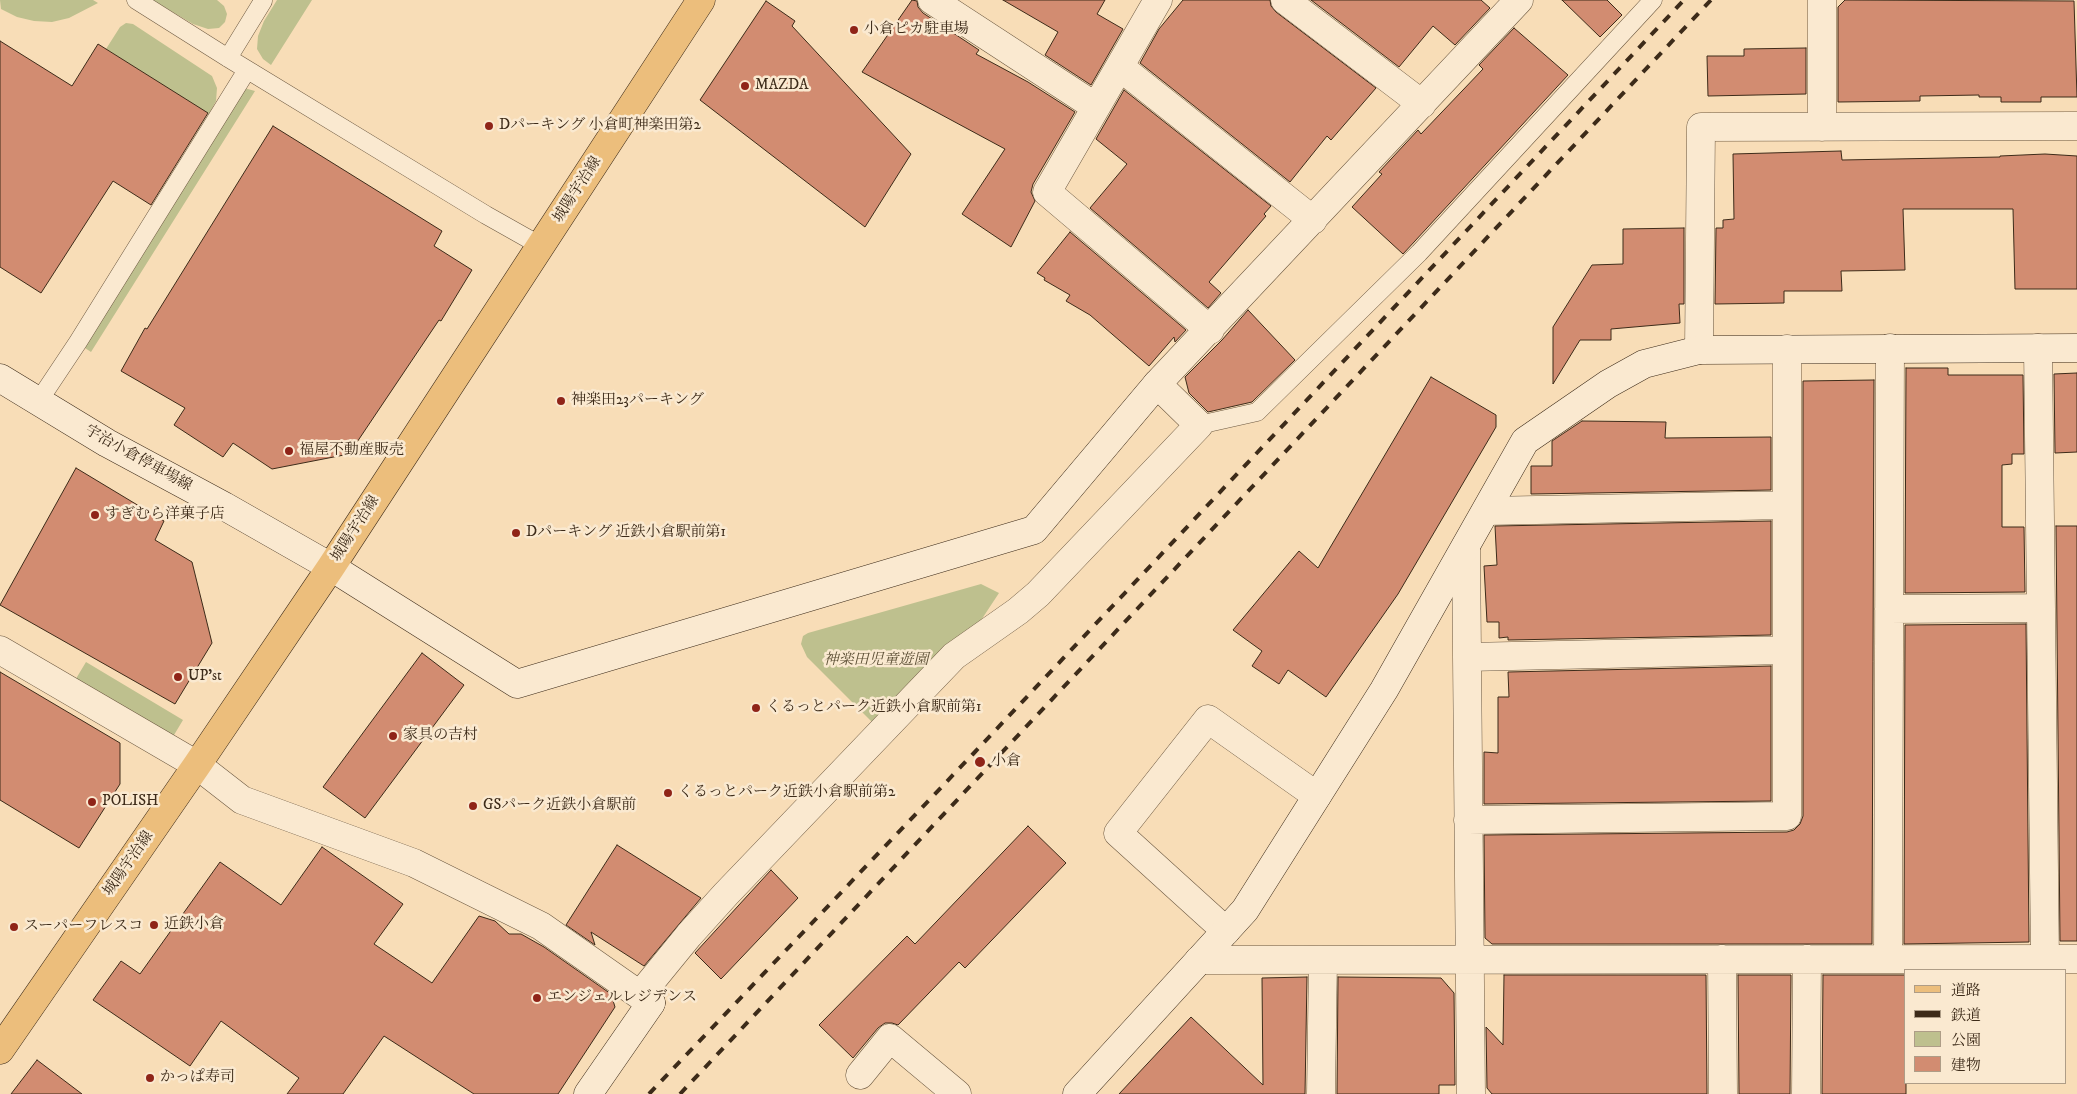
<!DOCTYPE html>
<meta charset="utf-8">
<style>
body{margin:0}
#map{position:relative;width:2077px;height:1094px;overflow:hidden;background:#f8ddb7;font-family:"IM FELL DW Pica","Noto Serif JP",serif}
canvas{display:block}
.legend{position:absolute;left:1904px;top:969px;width:162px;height:115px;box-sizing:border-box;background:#fae9d0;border:1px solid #ae9d87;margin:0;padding:6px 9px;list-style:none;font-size:15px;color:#3d2b19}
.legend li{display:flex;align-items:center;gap:10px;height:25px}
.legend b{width:25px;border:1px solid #ae9d87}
</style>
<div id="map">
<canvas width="2077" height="1094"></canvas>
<ul class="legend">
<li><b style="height:6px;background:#ecbe7c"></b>道路</li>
<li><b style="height:6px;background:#3d2b19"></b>鉄道</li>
<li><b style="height:14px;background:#bec08e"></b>公園</li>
<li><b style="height:14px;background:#d28c71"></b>建物</li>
</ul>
</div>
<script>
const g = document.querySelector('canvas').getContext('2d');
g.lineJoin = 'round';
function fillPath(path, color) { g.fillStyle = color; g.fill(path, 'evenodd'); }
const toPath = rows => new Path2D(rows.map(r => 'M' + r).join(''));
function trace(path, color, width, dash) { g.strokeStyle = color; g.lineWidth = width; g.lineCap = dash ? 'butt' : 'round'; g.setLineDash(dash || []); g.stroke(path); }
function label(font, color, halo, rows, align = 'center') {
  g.font = font + ' "IM FELL DW Pica","Noto Serif JP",serif'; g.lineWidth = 5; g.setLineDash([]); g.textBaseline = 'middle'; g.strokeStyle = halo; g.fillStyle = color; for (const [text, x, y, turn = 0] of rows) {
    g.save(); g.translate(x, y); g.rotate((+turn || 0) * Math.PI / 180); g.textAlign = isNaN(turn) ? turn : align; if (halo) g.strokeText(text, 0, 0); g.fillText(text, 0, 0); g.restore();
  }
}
const green = toPath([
 [0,0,93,0,98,3,69,18,52,22,34,21,17,17,1,9],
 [152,0,217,0,224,6,227,14,225,22,219,28,208,29,193,24],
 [277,0,312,0,271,65,263,59,257,49,258,36,264,21],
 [126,23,133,24,212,76,217,88,216,101,209,114,106,49,120,27],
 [244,88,255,91,91,352,85,348,94,326],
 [981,584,999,593,966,643,880,730,807,657,801,644,803,636,808,633],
 [86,662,183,720,174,735,155,737,71,687]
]);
const building = toPath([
 [912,0,917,1,918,7,923,13,979,50,976,54,1028,82,1075,112,1033,184,1031,192,1035,201,1011,247,962,214,1005,149,862,72,912,0],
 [1003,0,1105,0,1097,14,1123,29,1091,85,1045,55,1058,32,1003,0],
 [1183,0,1270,0,1271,6,1276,12,1376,88,1331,140,1327,136,1290,182,1140,63,1159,29,1183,0],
 [1311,0,1481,0,1490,8,1455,45,1433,26,1399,67,1311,0],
 [1562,0,1607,0,1622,15,1600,37,1562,0],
 [1845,0,2074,1,2077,97,2041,97,2041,102,2001,102,2001,97,1979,97,1979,95,1920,96,1920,101,1838,102,1838,7,1845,0],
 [766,1,795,21,792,26,911,154,865,227,700,100,766,1],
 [1514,28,1568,75,1403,254,1352,207,1382,174,1379,172,1418,130,1421,134,1483,69,1479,65,1514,28],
 [0,41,72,86,98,44,208,113,151,205,113,181,41,293,0,267,0,41],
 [1806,48,1806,94,1708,96,1707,56,1744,56,1744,49,1806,48],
 [1124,90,1271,206,1264,214,1266,216,1209,282,1221,293,1208,308,1090,208,1127,164,1096,139,1124,90],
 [273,126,442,231,434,246,472,270,441,321,439,320,349,454,272,469,233,443,223,457,174,425,185,408,121,371,145,328,147,329,273,126],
 [1841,151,1842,160,2000,157,2000,156,2045,154,2077,156,2077,289,2015,289,2013,209,1903,209,1905,270,1841,271,1842,291,1784,291,1784,303,1715,304,1716,228,1723,228,1723,220,1734,219,1733,154,1841,151],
 [1684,228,1684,304,1679,304,1680,323,1611,329,1611,340,1580,340,1553,384,1553,327,1592,265,1623,264,1623,229,1684,228],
 [1070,232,1186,330,1175,342,1174,337,1149,366,1090,315,1066,301,1070,295,1044,280,1045,278,1037,273,1070,232],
 [1248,310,1295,360,1252,402,1208,412,1189,393,1185,377,1222,340,1248,310],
 [1906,368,1948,368,1948,375,2023,375,2024,454,2012,454,2012,464,2002,465,2002,527,2024,527,2025,592,1905,593,1906,368],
 [2077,373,2077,452,2055,453,2054,374,2077,373],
 [1431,377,1496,415,1496,427,1398,594,1326,697,1288,670,1279,684,1252,666,1262,651,1233,630,1299,551,1318,568,1431,377],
 [1874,380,1872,944,1492,944,1485,938,1484,835,1787,832,1794,830,1800,824,1803,816,1803,381,1874,380],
 [1582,421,1666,422,1665,438,1771,437,1771,490,1531,494,1531,466,1552,466,1552,441,1582,421],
 [76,468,164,521,155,540,192,562,212,643,175,704,0,605,76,468],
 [1771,521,1771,635,1508,640,1508,637,1499,638,1499,622,1487,622,1484,566,1497,565,1495,526,1771,521],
 [2056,526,2077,526,2077,941,2060,941,2056,526],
 [2026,624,2029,942,1904,944,1905,625,2026,624],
 [422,653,464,685,365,818,323,787,422,653],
 [1771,666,1771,801,1484,804,1484,752,1498,753,1498,697,1509,697,1508,672,1771,666],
 [0,672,120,743,120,784,79,848,0,800,0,672],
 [1028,826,1066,863,965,968,959,962,898,1025,892,1023,885,1023,878,1028,853,1058,819,1025,907,936,915,944,1028,826],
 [617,845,701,898,644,966,591,932,595,945,566,925,617,845],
 [322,847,403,904,374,944,432,983,479,916,495,921,509,934,521,934,544,947,611,994,615,1007,558,1094,474,1094,384,1036,343,1094,287,1094,299,1078,221,1021,190,1066,93,1000,121,961,140,974,220,862,281,905,322,847],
 [771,870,798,898,721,979,695,953,771,870],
 [1504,975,1706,975,1707,1094,1492,1094,1487,1088,1486,1027,1503,1045,1504,975],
 [1738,975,1791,975,1790,1094,1739,1094,1738,975],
 [1823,975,1906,975,1906,1094,1822,1094,1823,975],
 [1307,977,1305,1094,1119,1094,1191,1017,1263,1085,1262,978,1307,977],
 [1338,977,1441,978,1454,993,1455,1085,1439,1085,1439,1094,1337,1094,1338,977],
 [37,1060,82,1094,11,1094,37,1060]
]);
const lane = toPath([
 [136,0,228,58,486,215,541,246],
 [228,58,263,1,262,0],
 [38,402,78,342,247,70],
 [1199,425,1257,412,1419,253,1653,0]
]);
const street = toPath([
 [932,0,1096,107],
 [1158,0,1047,192,1210,330],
 [1285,0,1422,104],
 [1822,0,1822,127],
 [1120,67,1313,220],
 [2038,348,2045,959],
 [1699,350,1701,127,2077,126],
 [1486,511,1787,505],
 [1466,546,1471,1094],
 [1889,609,2041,608],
 [0,650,197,765,242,800,414,863,541,926,651,1003],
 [1467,657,1787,650],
 [1468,820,1787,816,1787,349],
 [1226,931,1118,833,1208,719,1317,796],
 [1722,959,1723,1094],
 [1888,959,1890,348],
 [1199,960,2077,959],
 [640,995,689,935,726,894,954,656,1018,611,1038,594,1199,425,1157,384,1519,0],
 [860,1075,890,1038,957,1094],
 [1321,1094,1323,960],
 [1806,1094,1807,959]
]);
const secondary = toPath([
 [0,378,107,443,224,506,331,567,517,684,1034,530,1157,384],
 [588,1094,651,1003],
 [1077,1094,1245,910,1384,690,1525,441,1608,384,1644,364,1699,350,2077,348]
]);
const primary = toPath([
 [0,1050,197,765,331,567,701,0]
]);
const rail = toPath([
 [649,1094,973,754,1684,0],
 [680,1094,1711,0]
]);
const markers = [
 [854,30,5,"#8f2418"],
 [745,86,5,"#8f2418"],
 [489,126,5,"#8f2418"],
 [561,401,5,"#8f2418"],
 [289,451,5,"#8f2418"],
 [95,515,5,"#8f2418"],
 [516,533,5,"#8f2418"],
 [178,677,5,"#8f2418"],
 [756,708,5,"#8f2418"],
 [393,736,5,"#8f2418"],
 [980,762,6,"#8f2418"],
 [668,793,5,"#8f2418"],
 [92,802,5,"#8f2418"],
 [473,806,5,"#8f2418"],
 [154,925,5,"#8f2418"],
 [14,927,5,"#8f2418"],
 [537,998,5,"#8f2418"],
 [150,1078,5,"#8f2418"]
];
const poiNames = [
 ["小倉ピカ駐車場",864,30],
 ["MAZDA",755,86],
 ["Dパーキング 小倉町神楽田第2",499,126],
 ["神楽田23パーキング",571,401],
 ["福屋不動産販売",299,451],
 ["すぎむら洋菓子店",105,515],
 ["Dパーキング 近鉄小倉駅前第1",526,533],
 ["UP'st",188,677],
 ["くるっとパーク近鉄小倉駅前第1",766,708],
 ["家具の吉村",403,736],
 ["小倉",991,762],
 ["くるっとパーク近鉄小倉駅前第2",678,793],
 ["POLISH",102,802],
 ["GSパーク近鉄小倉駅前",483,806],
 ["近鉄小倉",164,925],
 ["スーパーフレスコ",24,927],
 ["エンジェルレジデンス",547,998],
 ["かっぱ寿司",160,1078]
];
const streetNames = [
 ["城陽宇治線",578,190,-57],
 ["宇治小倉停車場線",138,459,29],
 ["城陽宇治線",356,529,-57],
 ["城陽宇治線",129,864,-55]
];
const parkNames = [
 ["神楽田児童遊園",876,661]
];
fillPath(green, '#bec08e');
fillPath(building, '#d28c71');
trace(building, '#3d2b19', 1);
trace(lane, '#6c5840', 19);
trace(street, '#6c5840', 29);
trace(secondary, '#3d2b19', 29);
trace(primary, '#3d2b19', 29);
trace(lane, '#fae9d0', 18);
trace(street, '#fae9d0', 28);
trace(secondary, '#fae9d0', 28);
trace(primary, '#ecbe7c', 28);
trace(rail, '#3d2b19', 4, [9, 9]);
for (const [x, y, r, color] of markers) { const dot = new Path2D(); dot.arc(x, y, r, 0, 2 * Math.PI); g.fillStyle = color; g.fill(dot); trace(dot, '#fae9d0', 2); }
label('15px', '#3d2b19', '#fae9d0', poiNames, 'left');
label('15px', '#3d2b19', '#fae9d0', streetNames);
label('italic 15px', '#5d5036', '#fae9d0', parkNames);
</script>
